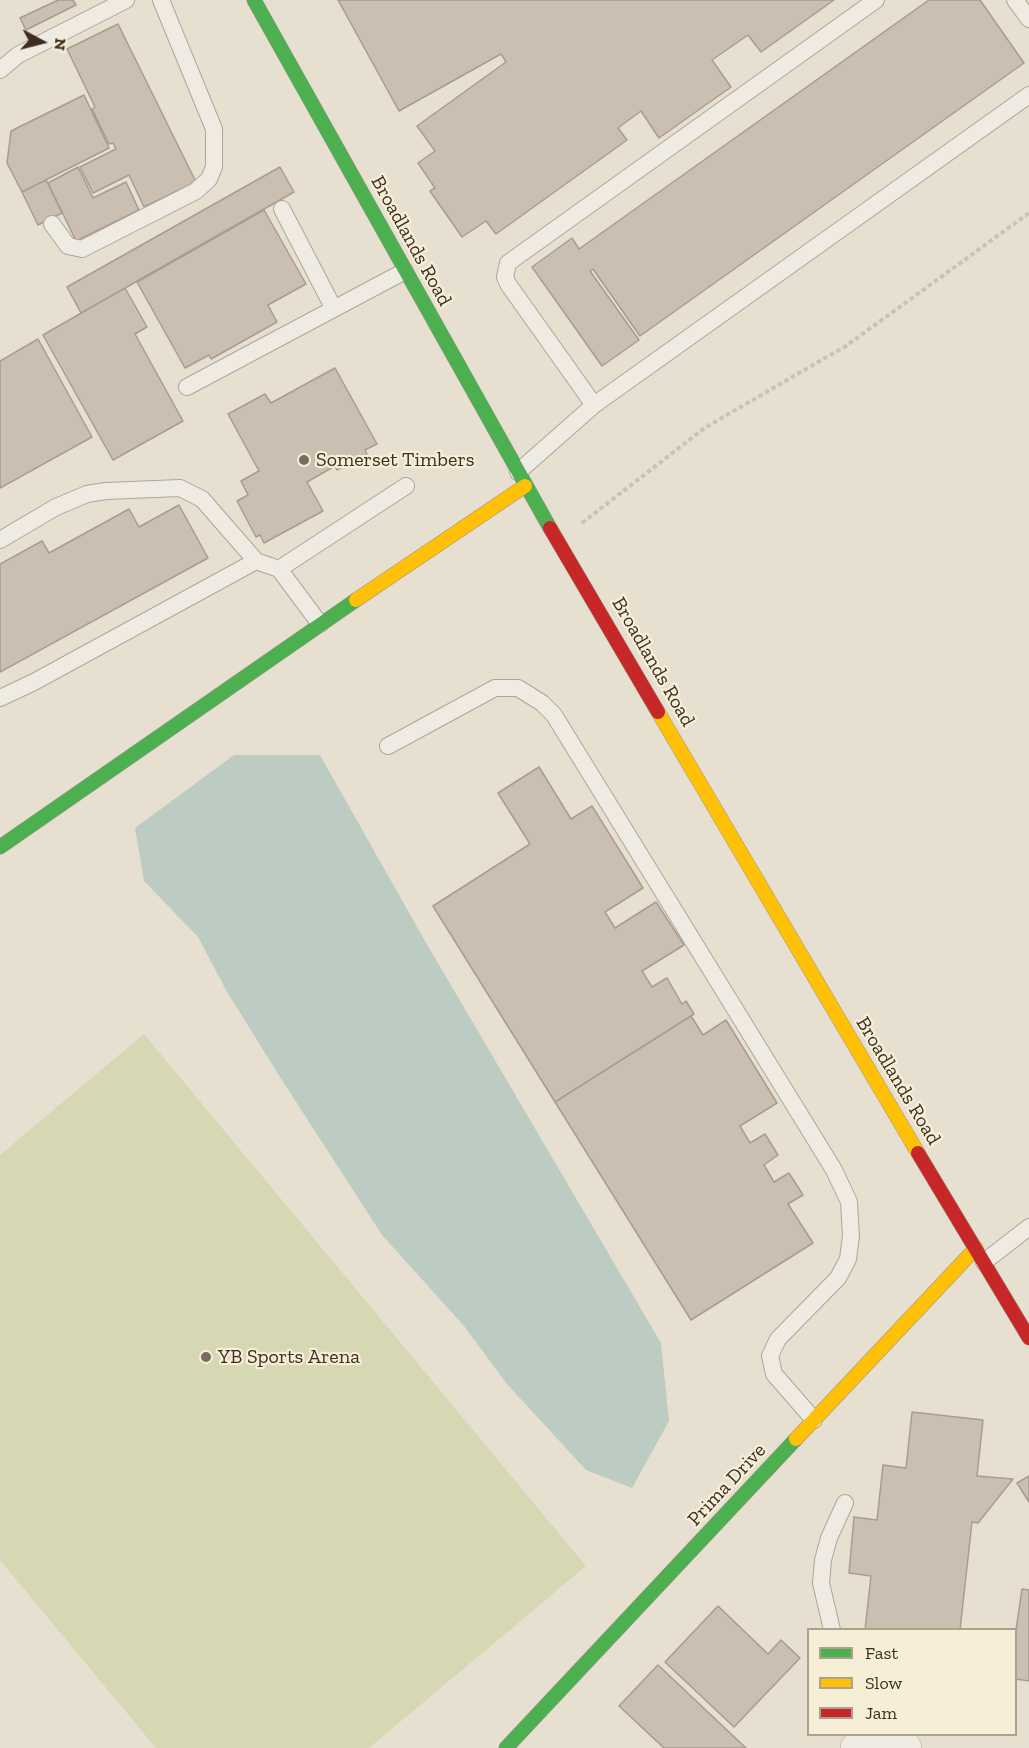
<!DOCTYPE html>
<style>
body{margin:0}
#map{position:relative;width:1029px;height:1748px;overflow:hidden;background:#e7e0d1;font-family:"Zilla Slab",serif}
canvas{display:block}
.legend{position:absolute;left:807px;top:1628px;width:210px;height:108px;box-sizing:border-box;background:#f7eed8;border:2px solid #ada18e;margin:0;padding:8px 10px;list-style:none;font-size:18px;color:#3d2e20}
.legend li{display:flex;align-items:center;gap:12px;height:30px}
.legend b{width:30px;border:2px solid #ada18e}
.north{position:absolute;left:12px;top:12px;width:60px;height:60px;-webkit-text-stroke:4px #f7eed8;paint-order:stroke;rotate:97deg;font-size:16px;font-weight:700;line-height:24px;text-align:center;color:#3d2e20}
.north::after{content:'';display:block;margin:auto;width:21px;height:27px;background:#3d2e20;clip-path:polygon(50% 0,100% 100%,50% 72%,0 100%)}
</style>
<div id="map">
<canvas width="1029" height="1748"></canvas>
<ul class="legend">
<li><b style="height:8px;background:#4caf50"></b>Fast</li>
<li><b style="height:8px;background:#ffc107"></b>Slow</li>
<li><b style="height:8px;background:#c62828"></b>Jam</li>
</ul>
<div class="north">N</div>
</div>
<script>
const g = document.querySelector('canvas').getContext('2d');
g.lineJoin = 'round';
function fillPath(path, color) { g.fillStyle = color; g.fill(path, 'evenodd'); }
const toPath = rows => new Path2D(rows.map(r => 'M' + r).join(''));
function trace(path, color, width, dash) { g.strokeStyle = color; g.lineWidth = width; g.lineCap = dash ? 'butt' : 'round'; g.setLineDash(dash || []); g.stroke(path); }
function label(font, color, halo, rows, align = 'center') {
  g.font = font + ' "Zilla Slab",serif'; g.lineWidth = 4.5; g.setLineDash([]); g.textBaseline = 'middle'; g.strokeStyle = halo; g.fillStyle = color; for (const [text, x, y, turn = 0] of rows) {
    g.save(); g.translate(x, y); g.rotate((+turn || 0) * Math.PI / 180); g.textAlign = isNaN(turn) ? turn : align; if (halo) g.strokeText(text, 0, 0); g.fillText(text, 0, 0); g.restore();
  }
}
const green = toPath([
 [144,1034,586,1566,369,1748,156,1748,0,1560,0,1155]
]);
const water = toPath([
 [234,755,320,755,425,941,661,1343,669,1421,632,1488,586,1470,507,1384,464,1326,382,1235,278,1074,226,990,198,937,144,881,135,828]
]);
const building = toPath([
 [58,0,73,0,76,5,26,30,20,18,58,0],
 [338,0,834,0,761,52,748,35,712,60,731,87,659,138,641,111,618,128,627,140,496,234,486,221,462,237,430,191,435,188,418,163,435,151,417,126,506,62,501,54,399,111,338,0],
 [929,0,980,0,1024,63,640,336,593,269,590,271,639,340,602,366,532,267,572,238,579,249,929,0],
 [118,24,196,182,144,207,129,175,93,193,80,167,116,149,113,143,109,144,92,109,95,107,67,49,118,24],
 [84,95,109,148,22,192,7,163,11,131,84,95],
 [78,167,93,198,126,182,139,210,76,241,48,183,78,167],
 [280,167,294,192,81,313,67,287,280,167],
 [46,180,62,213,38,225,22,192,46,180],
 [264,210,306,284,268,305,277,322,211,359,209,355,185,368,137,282,264,210],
 [125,288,147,327,135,334,183,421,113,460,43,335,125,288],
 [38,339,92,437,0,488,0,361,38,339],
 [335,368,377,444,365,450,367,454,337,470,335,466,307,482,323,511,264,543,260,535,256,537,237,501,248,495,241,481,259,471,228,414,265,394,271,403,335,368],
 [179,505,208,558,0,672,0,564,42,541,49,553,129,509,139,527,179,505],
 [539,767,571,819,592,806,643,888,605,912,615,928,656,902,684,945,642,971,652,987,667,978,682,1004,686,1001,694,1014,555,1102,433,906,530,844,498,793,539,767],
 [691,1016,703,1035,726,1020,777,1103,740,1126,750,1143,765,1134,778,1155,764,1165,774,1182,789,1173,803,1195,788,1204,813,1243,691,1320,555,1102,691,1016],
 [912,1412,983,1420,977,1476,1013,1479,978,1523,972,1522,960,1630,865,1630,871,1576,849,1573,854,1517,877,1520,883,1465,906,1468,912,1412],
 [1029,1476,1029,1502,1017,1483,1029,1476],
 [1022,1589,1029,1590,1029,1681,1016,1679,1016,1630,1022,1589],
 [718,1606,768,1654,781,1640,800,1658,734,1727,665,1662,718,1606],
 [658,1665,746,1748,664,1748,619,1706,658,1665]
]);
const path = toPath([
 [582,523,706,427,846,346,1029,213]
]);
const lane = toPath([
 [1015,0,1029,19],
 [0,70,18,55,126,0],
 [282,209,334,309],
 [52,224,68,246,82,249,196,191,209,179,214,167,214,129,161,0],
 [187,387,405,271],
 [594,405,508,284,505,277,508,263,876,0],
 [518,472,594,405,1029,95],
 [0,540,56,507,87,494,106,491,180,488,202,499,256,561,279,569,320,624],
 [279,569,406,486],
 [0,698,34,682,256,561],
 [388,746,495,688,518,688,542,703,554,715,834,1170,849,1202,851,1236,848,1259,838,1278,778,1339,770,1356,774,1374,814,1420],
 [984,1262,1029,1227],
 [832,1630,821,1583,823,1560,829,1538,845,1503]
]);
const street = toPath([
 [857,1748,879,1745,905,1748]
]);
const fast = toPath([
 [254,0,550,528],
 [0,847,356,600],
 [506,1748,796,1439]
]);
const slow = toPath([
 [356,600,525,486],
 [658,712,918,1153],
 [796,1439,976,1248]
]);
const jam = toPath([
 [550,528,658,712],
 [918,1153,1029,1338]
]);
const markers = [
 [304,460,6,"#786c5e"],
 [206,1357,6,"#786c5e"]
];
const streetNames = [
 ["Broadlands Road",411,241,61],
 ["Broadlands Road",653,662,60],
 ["Broadlands Road",898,1081,59],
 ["Prima Drive",727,1485,-47]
];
const poiNames = [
 ["Somerset Timbers",316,460],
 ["YB Sports Arena",218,1357]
];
fillPath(green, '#d6d7b3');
fillPath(water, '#bcccc2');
fillPath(building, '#cbbfb2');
trace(building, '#a89c90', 1.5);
trace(lane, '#ada599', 18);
trace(street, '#ada599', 34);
trace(fast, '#9c958a', 15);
trace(slow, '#9c958a', 15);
trace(jam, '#9c958a', 15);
trace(path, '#c8c2b9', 4, [4.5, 3]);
trace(lane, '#efebe3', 16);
trace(street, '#efebe3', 33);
trace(fast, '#4caf50', 14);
trace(slow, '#ffc107', 14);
trace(jam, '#c62828', 14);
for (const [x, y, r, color] of markers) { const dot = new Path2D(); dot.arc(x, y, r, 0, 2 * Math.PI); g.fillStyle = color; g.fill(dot); trace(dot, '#f7eed8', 2); }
label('20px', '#3d2e20', '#f7eed8', streetNames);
label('20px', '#3d2e20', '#f7eed8', poiNames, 'left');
</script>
